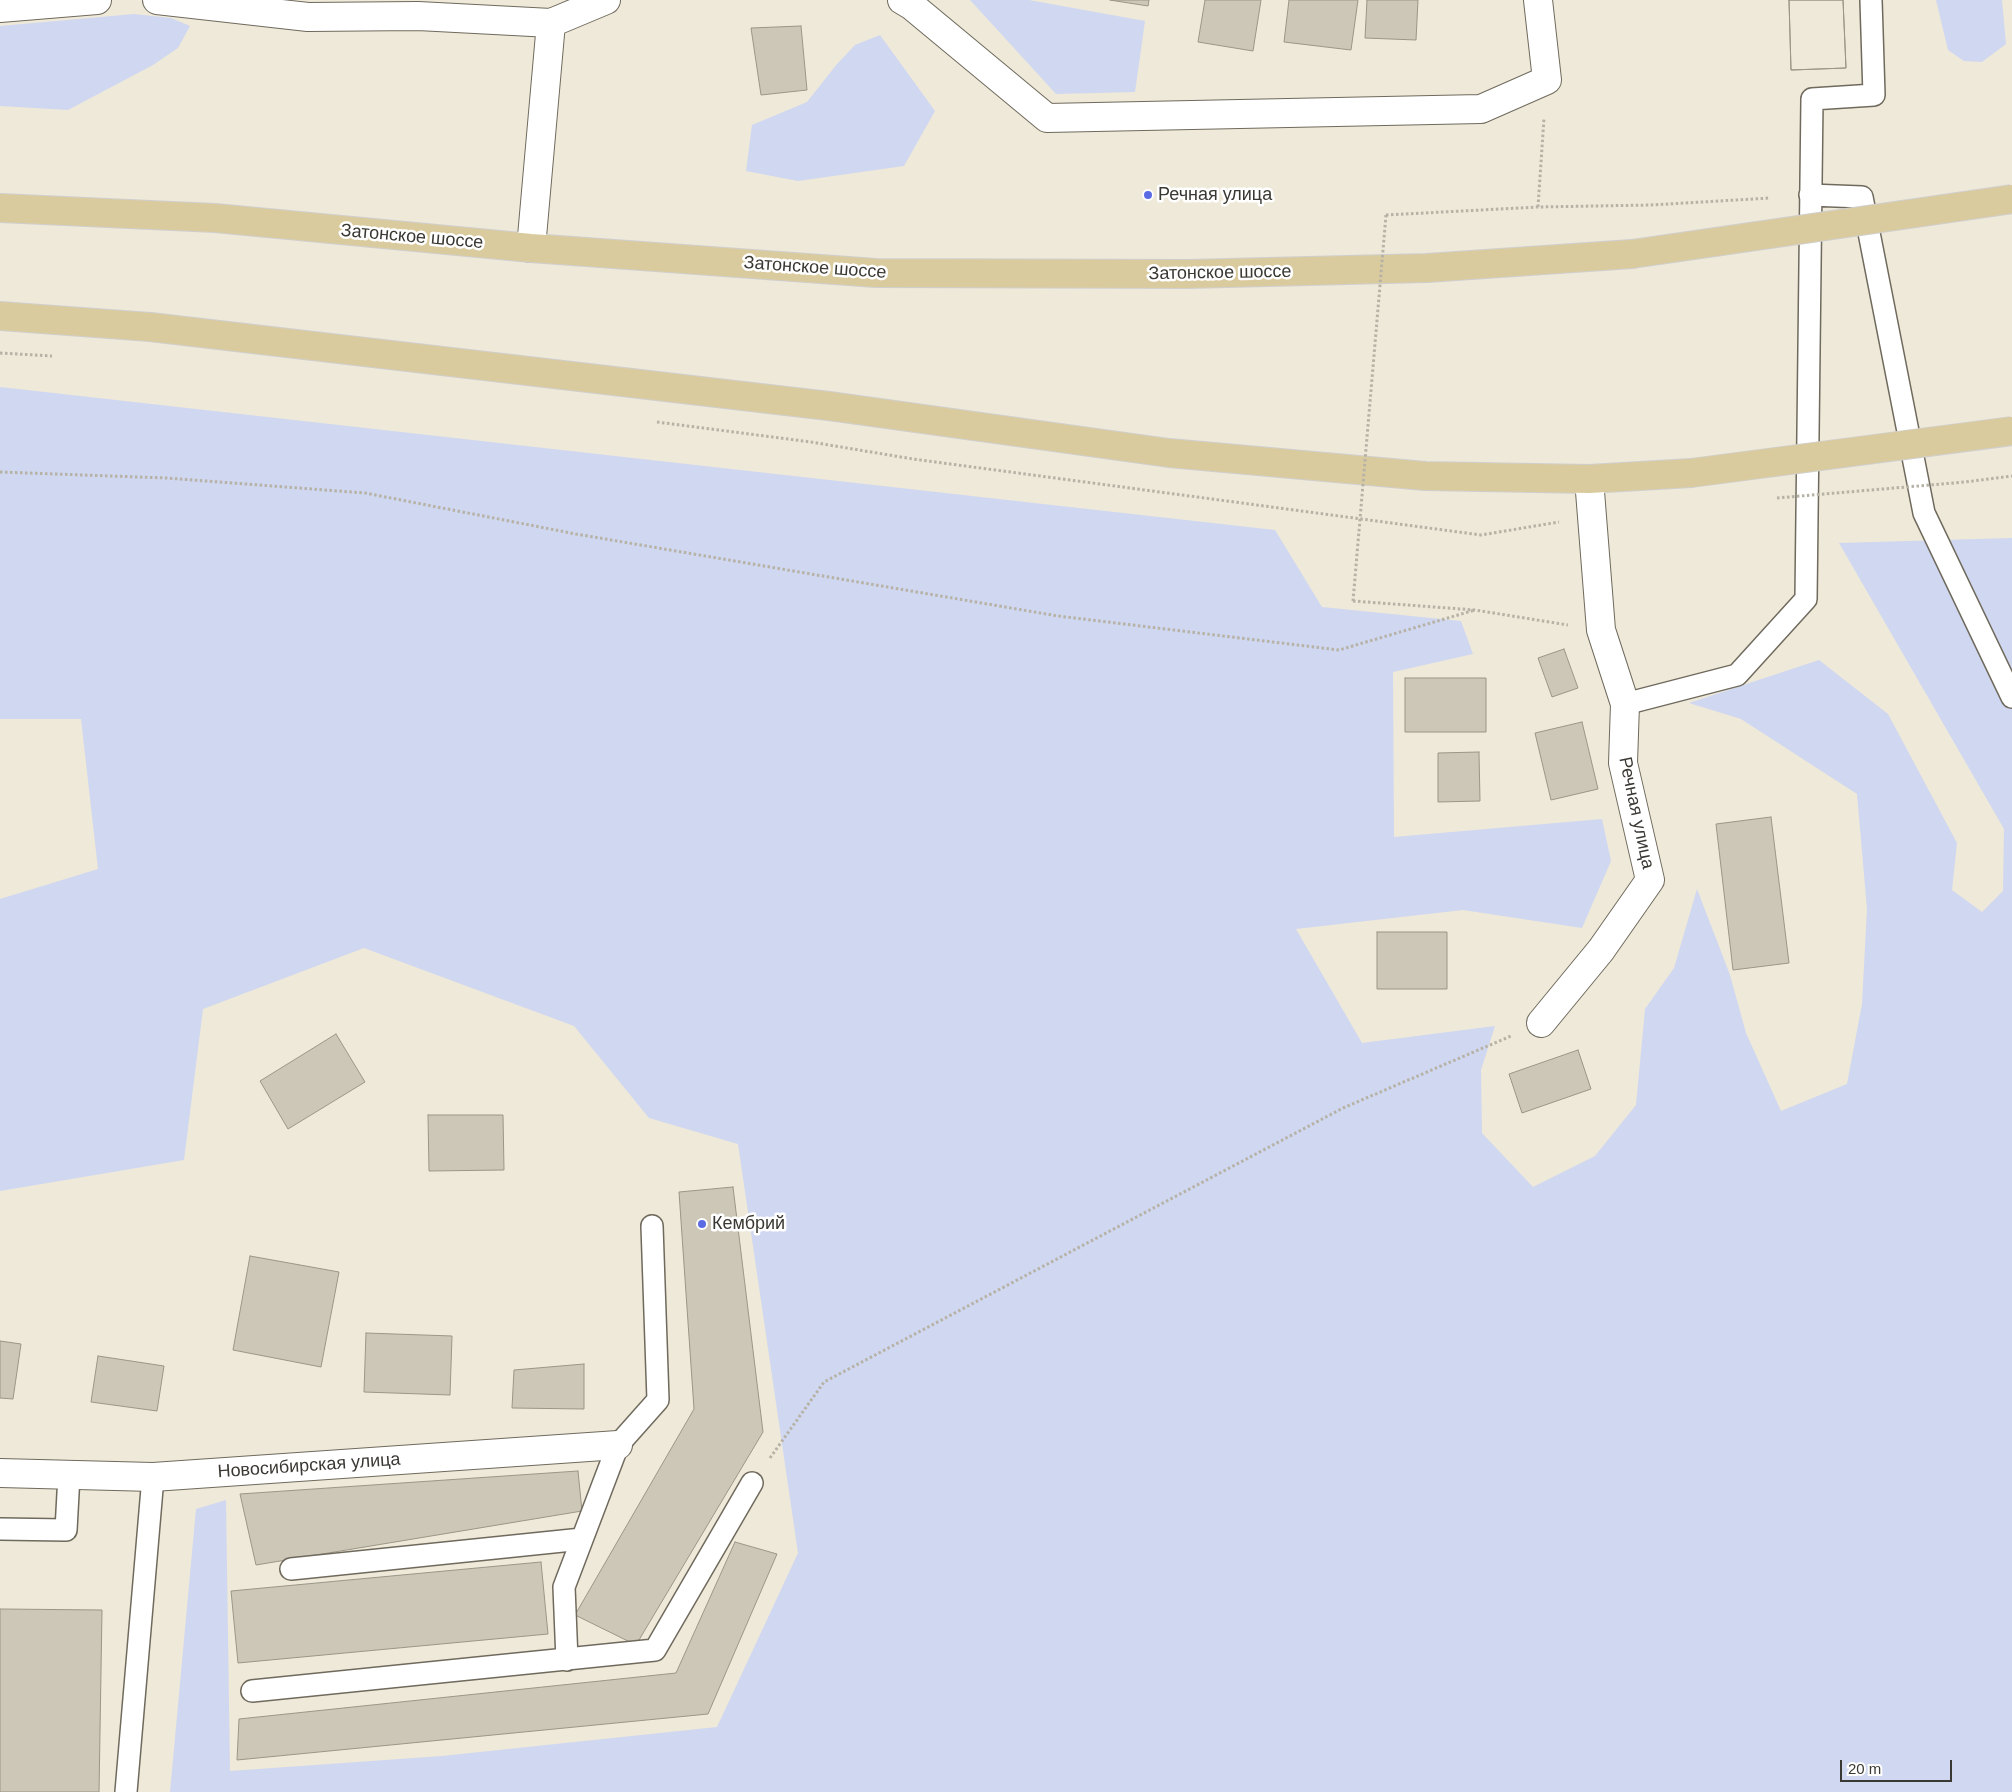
<!DOCTYPE html>
<meta charset="utf-8">
<style>
body{margin:0}
#map{position:relative;width:2012px;height:1792px;overflow:hidden;background:#eee9d9;font-family:Helvetica,sans-serif}
canvas{display:block}
.scale{position:absolute;left:1840px;top:1760px;width:112px;height:22px;box-sizing:border-box;border:2px solid #3a3832;border-top:0;padding-left:6px;font-size:15px;line-height:18px;white-space:nowrap;color:#3a3832;-webkit-text-stroke:4px #fff;paint-order:stroke}
</style>
<div id="map">
<canvas width="2012" height="1792"></canvas>
<div class="scale">20 m</div>
</div>
<script>
const g = document.querySelector('canvas').getContext('2d');
g.lineJoin = 'round';
function fillPath(path, color) { g.fillStyle = color; g.fill(path, 'evenodd'); }
const toPath = rows => new Path2D(rows.map(r => 'M' + r).join(''));
function trace(path, color, width, dash) { g.strokeStyle = color; g.lineWidth = width; g.lineCap = dash ? 'butt' : 'round'; g.setLineDash(dash || []); g.stroke(path); }
function label(font, color, halo, rows, align = 'center') {
  g.font = font + ' Helvetica,sans-serif'; g.lineWidth = 5; g.setLineDash([]); g.textBaseline = 'middle'; g.strokeStyle = halo; g.fillStyle = color; for (const [text, x, y, turn = 0] of rows) {
    g.save(); g.translate(x, y); g.rotate((+turn || 0) * Math.PI / 180); g.textAlign = isNaN(turn) ? turn : align; if (halo) g.strokeText(text, 0, 0); g.fillText(text, 0, 0); g.restore();
  }
}
const green = toPath([
 [970,0,1029,0,1145,21,1135,92,1056,94],
 [1936,0,2002,0,2006,44,1982,62,1964,61,1948,50],
 [134,14,171,18,190,26,178,48,153,65,68,110,0,106,0,26],
 [880,35,935,111,904,166,798,181,746,171,752,125,807,102,837,64,855,45],
 [0,387,1275,530,1322,607,1461,621,1473,654,1393,672,1394,837,1602,819,1611,861,1582,928,1463,910,1296,929,1362,1043,1495,1026,1481,1070,1482,1133,1533,1187,1595,1156,1636,1105,1645,1009,1674,968,1697,889,1730,975,1746,1033,1781,1111,1847,1084,1862,1004,1867,909,1857,794,1741,719,1689,703,1819,660,1888,714,1957,843,1952,890,1982,912,2003,891,2004,829,1839,543,2012,538,2012,1792,170,1792,196,1509,226,1500,230,1771,442,1756,717,1727,798,1553,738,1144,649,1118,574,1026,364,948,203,1009,184,1160,0,1191,0,899,98,869,81,719,0,719]
]);
const building = toPath([
 [1110,0,1149,0,1148,6,1110,0],
 [1205,0,1261,0,1253,51,1198,42,1205,0],
 [1289,0,1358,0,1351,50,1284,42,1289,0],
 [1367,0,1418,0,1416,40,1365,38,1367,0],
 [1789,0,1843,0,1846,68,1791,70,1789,0],
 [1789,0,1843,0,1846,68,1791,70,1789,0],
 [801,26,807,90,761,95,751,28,801,26],
 [1564,649,1578,688,1552,697,1538,658,1564,649],
 [1405,678,1486,678,1486,732,1405,732,1405,678],
 [1582,722,1598,789,1551,800,1535,733,1582,722],
 [1479,752,1480,801,1438,802,1438,753,1479,752],
 [1771,817,1789,963,1733,970,1716,824,1771,817],
 [1377,932,1447,932,1447,989,1377,989,1377,932],
 [336,1034,365,1082,288,1129,260,1081,336,1034],
 [1578,1050,1591,1089,1522,1113,1509,1074,1578,1050],
 [428,1115,503,1115,504,1170,429,1171,428,1115],
 [733,1187,763,1432,636,1645,575,1615,694,1409,679,1192,733,1187],
 [250,1256,339,1272,321,1367,233,1350,250,1256],
 [366,1333,452,1336,450,1395,364,1392,366,1333],
 [0,1341,21,1344,13,1399,0,1398,0,1341],
 [98,1356,164,1366,157,1411,91,1402,98,1356],
 [584,1364,584,1409,512,1408,514,1370,584,1364],
 [578,1471,582,1511,256,1565,240,1494,578,1471],
 [735,1542,777,1554,708,1714,237,1760,239,1719,676,1673,735,1542],
 [541,1562,548,1634,238,1663,231,1591,541,1562],
 [0,1609,102,1610,99,1792,0,1792,0,1609]
]);
const path = toPath([
 [1538,207,1544,118],
 [1386,215,1538,207,1651,205,1770,198],
 [0,353,52,356],
 [657,422,811,442,913,459,1481,535,1559,522],
 [0,472,166,478,365,493,576,534,1058,616,1339,650,1475,610],
 [1353,601,1475,610,1568,625],
 [770,1458,824,1382,1343,1108,1511,1036]
]);
const service = toPath([
 [1810,195,1862,197,1924,513,2012,697],
 [1625,704,1737,675,1806,599,1812,99,1874,95,1871,0],
 [0,1529,66,1530,69,1475],
 [291,1569,582,1539],
 [567,1660,564,1587,618,1445,658,1400,652,1226],
 [252,1691,655,1650,752,1483],
 [126,1792,153,1477]
]);
const minor = toPath([
 [157,0,308,17,418,16,551,23,606,0],
 [902,0,912,6,1047,118,1481,109,1547,80,1538,0],
 [0,8,97,0],
 [531,248,551,23],
 [1541,1023,1601,950,1650,880,1623,763,1625,704,1601,630,1589,479],
 [0,1473,153,1477,618,1445]
]);
const primary = toPath([
 [0,208,215,218,531,248,876,273,1188,274,1427,268,1632,254],
 [0,316,150,327,829,406,1169,453,1425,476,1589,479,1691,473]
]);
const pathBridge = toPath([
 [1777,498,1965,482,2012,476],
 [1353,601,1386,215]
]);
const primaryBridge = toPath([
 [1632,254,2012,199],
 [1691,473,2012,431]
]);
const markers = [
 [1148,195,5,"#5b6ce3"],
 [702,1224,5,"#5b6ce3"]
];
const poiNames = [
 ["Речная улица",1158,195],
 ["Кембрий",712,1224]
];
const streetNames = [
 ["Затонское шоссе",412,237,5],
 ["Затонское шоссе",815,268,4],
 ["Затонское шоссе",1220,273,-1],
 ["Речная улица",1636,813,78],
 ["Новосибирская улица",309,1466,-4]
];
fillPath(green, '#d0d7f1');
fillPath(building, '#ccc7b7');
trace(building, '#9b9687', 1);
trace(service, '#6f6a5d', 24);
trace(minor, '#6f6a5d', 30);
trace(primary, '#d0cfce', 30);
trace(path, '#b6b2a5', 3, [2.5, 2.5]);
trace(service, '#fff', 21);
trace(minor, '#fff', 28);
trace(primary, '#dacb9e', 28);
trace(primaryBridge, '#d0cfce', 30, []);
trace(pathBridge, '#b6b2a5', 3, [2.5, 2.5]);
trace(primaryBridge, '#dacb9e', 28);
for (const [x, y, r, color] of markers) { const dot = new Path2D(); dot.arc(x, y, r, 0, 2 * Math.PI); g.fillStyle = color; g.fill(dot); trace(dot, '#fff', 2); }
label('18px', '#3a3832', '#fff', poiNames, 'left');
label('18px', '#3a3832', '#fff', streetNames);
</script>
